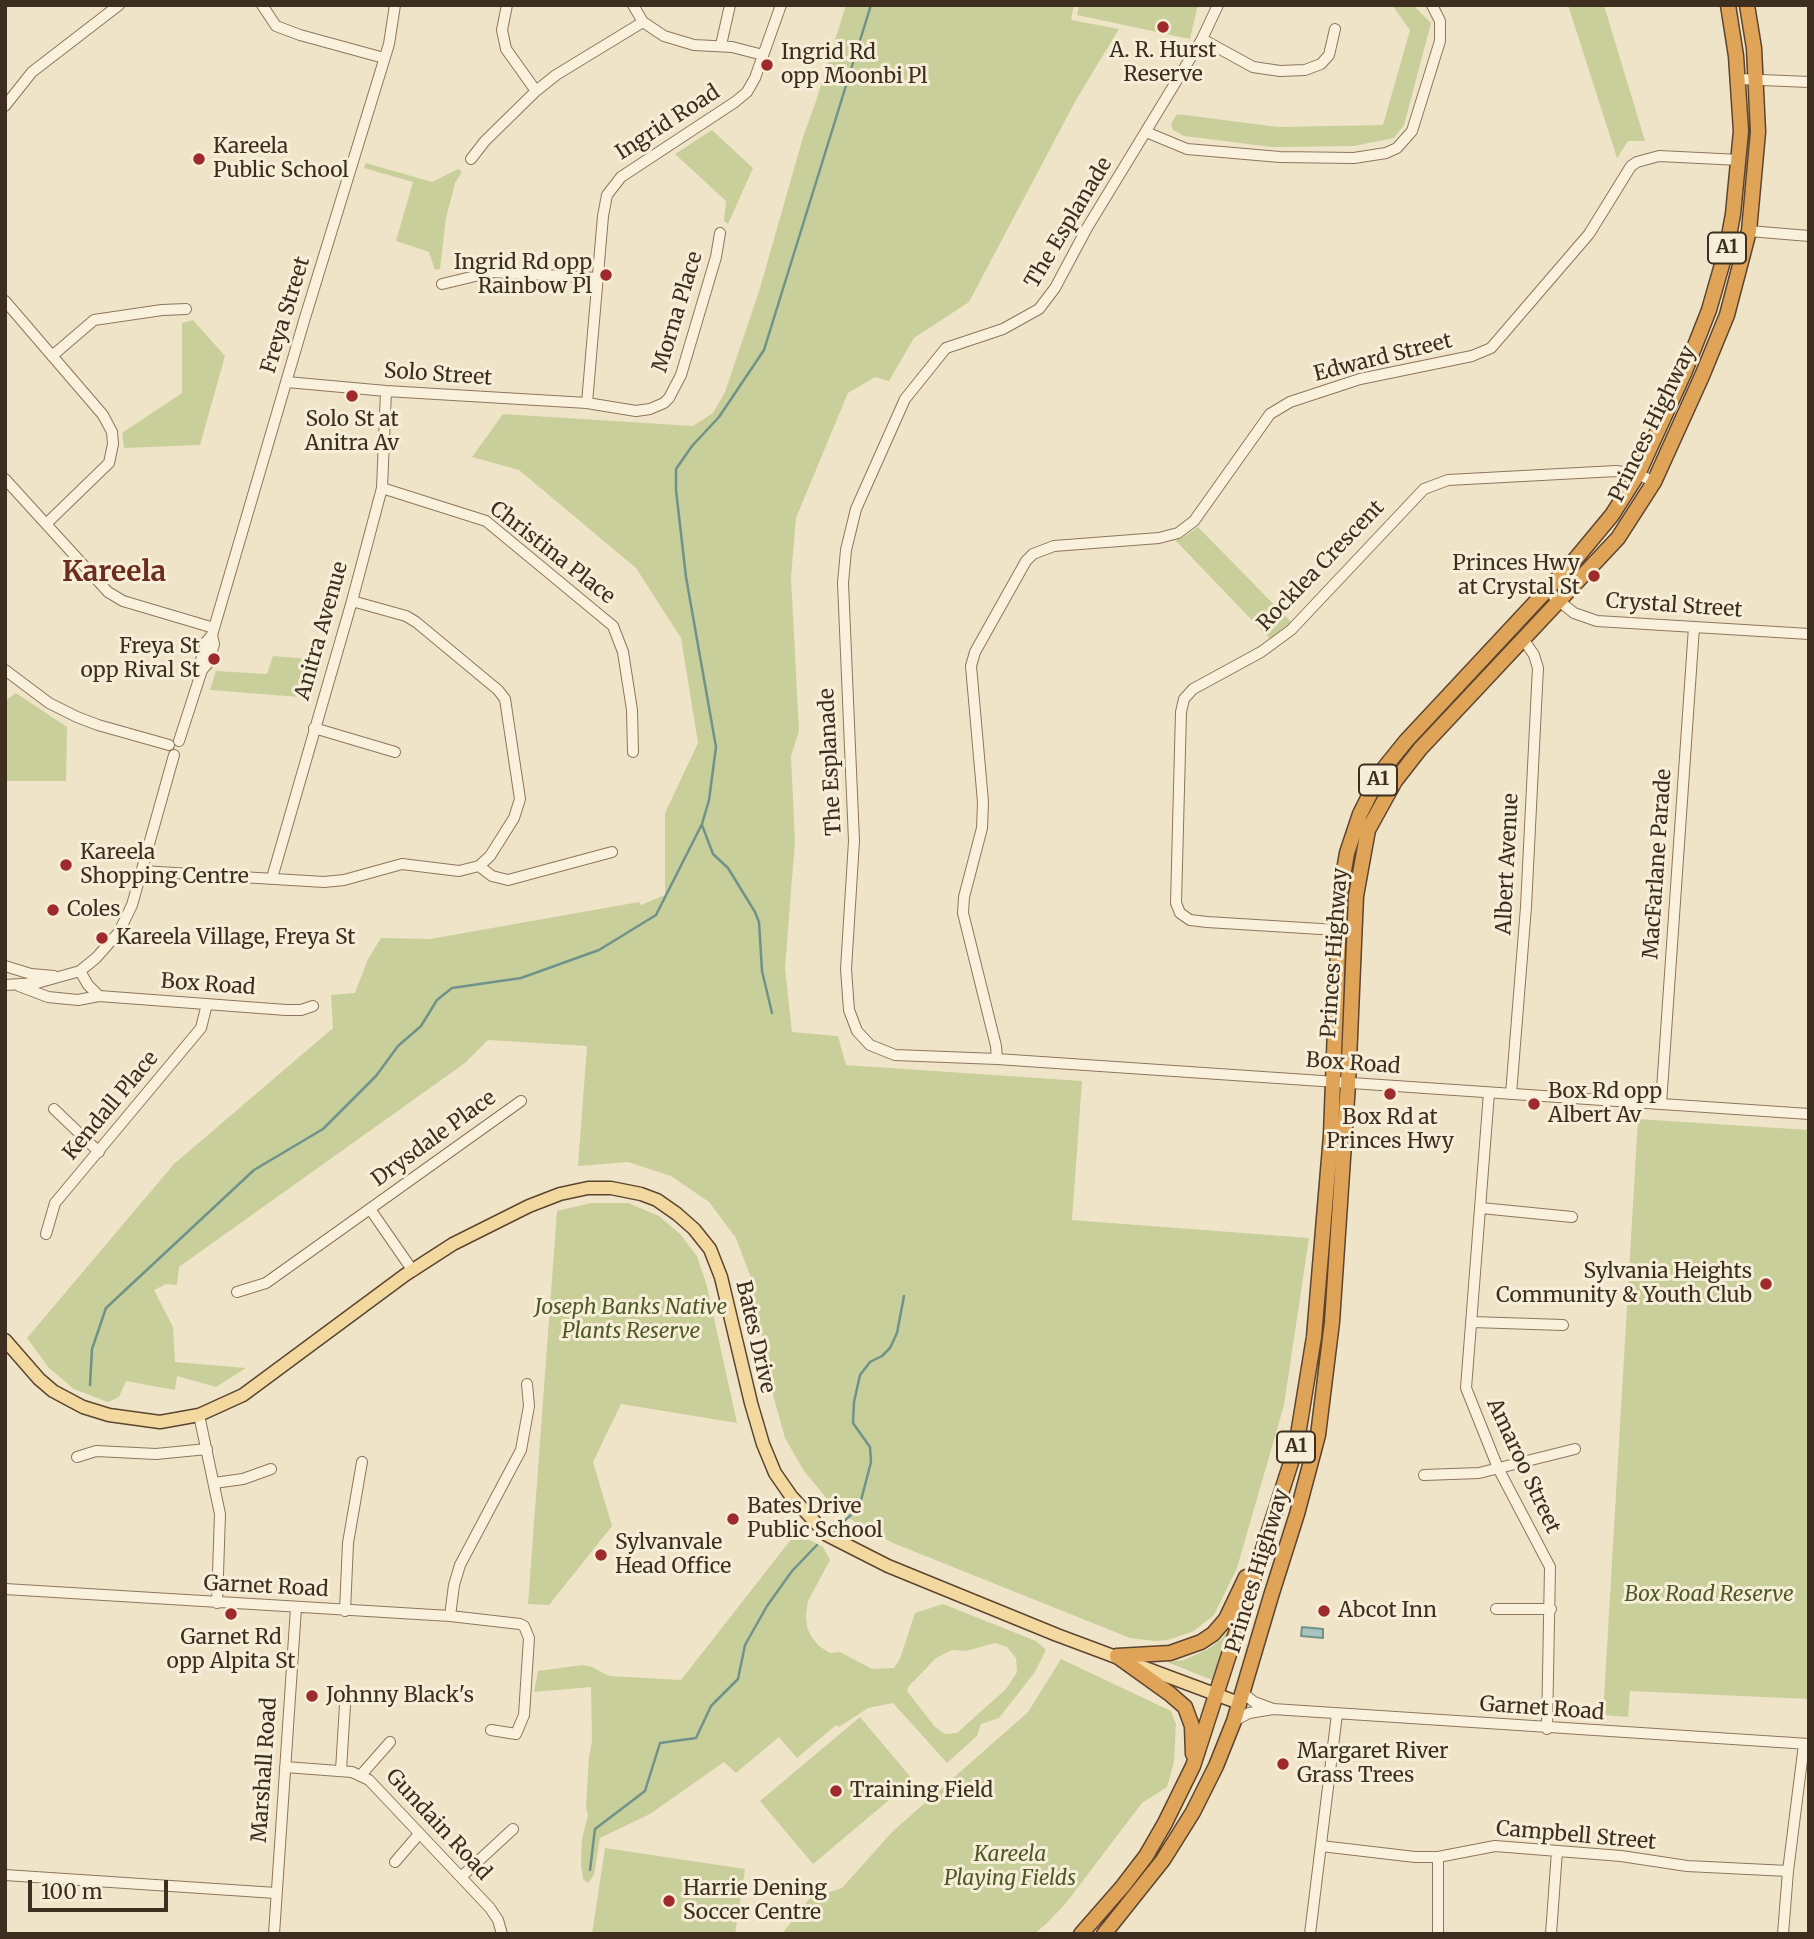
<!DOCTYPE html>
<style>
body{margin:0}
#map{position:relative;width:1814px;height:1939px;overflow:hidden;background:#f0e4c8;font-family:Merriweather,serif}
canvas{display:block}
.frame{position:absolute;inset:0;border:7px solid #3d2e20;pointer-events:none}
.scale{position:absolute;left:28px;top:1880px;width:140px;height:32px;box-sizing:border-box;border:4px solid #3d2e20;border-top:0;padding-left:9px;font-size:21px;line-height:24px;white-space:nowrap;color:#3d2e20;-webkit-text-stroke:5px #f7eed8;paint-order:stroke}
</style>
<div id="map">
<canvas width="1814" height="1939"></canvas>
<div class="frame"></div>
<div class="scale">100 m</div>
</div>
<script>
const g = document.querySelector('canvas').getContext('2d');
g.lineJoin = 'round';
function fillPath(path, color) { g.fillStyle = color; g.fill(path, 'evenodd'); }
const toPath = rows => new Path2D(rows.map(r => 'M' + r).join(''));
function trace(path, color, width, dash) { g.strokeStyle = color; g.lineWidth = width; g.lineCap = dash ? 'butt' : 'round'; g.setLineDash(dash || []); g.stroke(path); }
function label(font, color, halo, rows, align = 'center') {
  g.font = font + ' Merriweather,serif'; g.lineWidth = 6; g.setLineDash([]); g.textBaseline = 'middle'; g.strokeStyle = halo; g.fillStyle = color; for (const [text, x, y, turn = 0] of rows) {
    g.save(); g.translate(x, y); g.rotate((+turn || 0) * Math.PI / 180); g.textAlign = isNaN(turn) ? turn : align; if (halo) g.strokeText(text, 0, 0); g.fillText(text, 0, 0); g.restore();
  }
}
const green = toPath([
 [846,5,1074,5,1071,20,1119,29,1076,100,969,302,914,338,889,381,875,377,848,393,796,518,791,577,799,731,791,756,795,841,785,968,792,1032,838,1036,846,1065,1082,1081,1072,1220,1309,1238,1284,1405,1237,1568,1214,1615,1194,1631,1168,1640,1155,1641,1130,1638,893,1543,858,1525,828,1500,804,1471,785,1438,773,1395,751,1278,736,1238,709,1202,671,1176,628,1162,578,1166,587,1046,488,1040,465,1063,179,1267,177,1285,166,1284,154,1290,173,1327,175,1362,246,1368,216,1387,177,1376,175,1390,126,1381,119,1397,108,1402,74,1389,49,1368,27,1338,174,1164,333,1028,331,995,355,993,368,959,381,938,430,939,639,902,641,905,665,895,665,813,698,743,681,638,636,568,519,470,472,457,503,414,693,426,713,413,725,392,760,288,803,137,816,101],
 [1079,5,1198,5,1190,39,1077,15],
 [1392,5,1413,5,1431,23,1404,125,1394,138,1354,146,1272,147,1184,136,1173,130,1171,124,1177,114,1278,127,1383,125,1410,30],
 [1568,5,1604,5,1645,141,1628,141,1617,158],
 [712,130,753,168,728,224,724,221,726,201,675,154],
 [366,163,432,182,458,169,462,172,455,183,446,218,440,269,435,270,429,252,396,241,413,182,364,168],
 [193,320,225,356,200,445,124,448,122,433,182,393,182,323],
 [1198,527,1291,622,1270,639,1175,540,1184,537],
 [273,656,323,660,312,698,210,690,216,671,267,674],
 [16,693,67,727,66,781,5,781,5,701],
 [1638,1119,1809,1130,1809,1699,1630,1691,1628,1717,1603,1715],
 [591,1203,628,1203,659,1216,680,1234,697,1256,707,1286,737,1423,621,1404,593,1462,612,1526,549,1605,528,1604,557,1211],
 [796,1533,823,1547,830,1560,808,1601,806,1616,807,1627,811,1636,819,1646,830,1653,840,1652,872,1669,894,1668,900,1659,915,1613,943,1604,1036,1641,1046,1650,1035,1672,999,1718,981,1724,977,1736,947,1763,893,1703,868,1708,839,1727,836,1725,797,1758,779,1737,736,1773,724,1762,650,1814,600,1838,594,1875,588,1883,583,1879,581,1864,582,1839,588,1815,586,1808,589,1756,592,1741,591,1687,534,1692,538,1671,582,1665,592,1667,609,1676,681,1680],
 [995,1643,1007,1647,1016,1658,1017,1672,1006,1689,957,1733,945,1734,935,1727,907,1691,909,1686,936,1658,952,1650,966,1651],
 [1230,1628,1212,1680,1167,1662,1184,1660,1208,1649,1220,1640],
 [1061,1659,1171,1711,1176,1724,1174,1762,1167,1787,1142,1803,1066,1903,1046,1924,1034,1934,782,1934,809,1899,842,1888,892,1832,1028,1712],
 [860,1717,913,1780,813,1864,760,1801],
 [605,1848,745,1869,735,1934,592,1934]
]);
const water = toPath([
 [1302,1627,1323,1629,1323,1638,1301,1636,1302,1627]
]);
const stream = toPath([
 [702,825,713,854,728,868,755,912,759,922,762,971,772,1013],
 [90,1385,92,1349,106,1308,254,1170,323,1129,376,1076,398,1046,421,1026,437,1000,452,988,521,978,599,950,656,915,702,824,709,800,716,747,686,577,676,490,676,469,692,446,719,417,764,350,871,5],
 [835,1529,859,1508,871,1462,870,1447,853,1423,854,1402,860,1375,870,1362,882,1356,890,1348,897,1333,904,1296],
 [590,1870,595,1829,645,1791,660,1743,696,1738,711,1706,738,1679,745,1645,767,1606,792,1571,817,1545]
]);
const minor = toPath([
 [262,5,276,26,300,35,384,58],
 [507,5,502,30,506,49,536,91],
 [633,5,643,22,664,36,694,45,732,47,763,55],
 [1218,5,1202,39,1087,228,1055,288,1039,309,1003,329,946,348,905,399,856,509,846,550,843,583,854,841,846,969,849,1010,857,1031,870,1045,895,1055,997,1059,1809,1114],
 [1202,39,1253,67,1280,71,1305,70,1321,64,1329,55,1335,29],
 [721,45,730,5],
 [1738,79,1809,82],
 [5,106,32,72,119,5],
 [1146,132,1187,149,1280,157,1354,158,1386,153,1397,148,1412,131,1440,41,1440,21,1432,5],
 [471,159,485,141,536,91,556,75,643,22],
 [1749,231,1809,236],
 [442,284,492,272,598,278],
 [5,301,103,415,112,432,113,444,109,463,46,524],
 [52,356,94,320,162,310,186,309],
 [287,382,386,391,587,403,636,411,650,409,664,403,669,398,681,375,716,257,720,233],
 [587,403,603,216,607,195,621,177,735,102,747,92,755,78,781,5],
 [5,479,108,592,123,601,214,628],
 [382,488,486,521,613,626,623,652,632,710,633,752],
 [1554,597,1574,613,1597,621,1809,634],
 [5,670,49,703,77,717,98,725,169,745],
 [202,670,209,662,214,644,212,635],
 [314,728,395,752],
 [179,741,202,670,201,660,206,642,212,635,304,321,389,44,395,5],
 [479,866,492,876,508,880,612,852],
 [142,871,324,882,344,880,402,864,459,871,479,866,490,856,514,818,520,799,505,699,498,690,416,622,406,616,352,601],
 [272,878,352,601,382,488,386,391],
 [1337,930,1207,922,1190,920,1180,913,1176,903,1181,712,1184,699,1193,689,1261,652,1291,630,1424,489,1448,480,1616,471,1638,474,1654,482],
 [5,966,31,974,54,976],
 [80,971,88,985,99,996],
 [5,985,37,983,80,971,96,958,119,932,132,905,174,755],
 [19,986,48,997,78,1000,99,996,286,1010,301,1010,313,1006],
 [997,1059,996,1046,963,913,964,897,982,828,983,802,971,666,975,652,1026,561,1033,554,1054,546,1159,538,1178,533,1194,521,1270,414,1290,402,1360,379,1472,356,1491,348,1589,234,1631,166,1637,162,1659,156,1740,160],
 [1489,1093,1466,1388,1498,1468,1550,1567,1547,1729],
 [1511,1094,1526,907,1537,687,1538,668,1534,655,1524,640],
 [1661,1104,1694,627],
 [54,1109,99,1152],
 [1481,1208,1572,1217],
 [370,1209,413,1271],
 [46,1234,55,1203,201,1028,207,1004],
 [237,1292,266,1283,521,1101],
 [1472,1322,1563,1325],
 [199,1415,220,1514,217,1603],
 [77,1457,96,1451,156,1454,207,1449],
 [1424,1475,1479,1473,1575,1449],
 [214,1483,243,1479,271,1469],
 [5,1589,450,1616,520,1624,524,1626,529,1638,524,1715,516,1734,491,1730],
 [1496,1609,1551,1609],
 [345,1611,348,1543,362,1462],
 [450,1616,454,1585,460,1565,521,1450,529,1406,527,1384],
 [1242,1692,1254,1702,1273,1709],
 [1234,1721,1249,1713,1273,1709,1809,1744],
 [285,1767,352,1772,369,1780,490,1908,498,1920,502,1934],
 [341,1770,345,1705],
 [361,1775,390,1742],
 [1321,1846,1415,1857,1438,1857,1495,1846,1621,1856,1687,1866,1788,1871],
 [395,1862,419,1834],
 [5,1875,276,1893],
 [461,1877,513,1829],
 [274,1934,296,1608],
 [1310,1934,1337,1714],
 [1438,1934,1438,1857],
 [1551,1934,1557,1851],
 [1783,1934,1788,1871,1804,1744]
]);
const major = toPath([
 [5,1340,39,1379,53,1391,83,1407,109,1415,160,1422,199,1415,243,1395,405,1275,453,1244,529,1206,560,1194,588,1188,611,1188,641,1194,657,1200,677,1214,694,1229,710,1249,721,1277,751,1403,763,1444,775,1473,791,1496,827,1535,888,1566,1057,1635,1239,1703]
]);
const highway = toPath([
 [1117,1656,1170,1653,1201,1642,1213,1634,1226,1619,1246,1577],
 [1117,1656,1170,1694,1185,1707,1192,1726,1193,1754],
 [1081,1934,1123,1886,1146,1856,1165,1823,1193,1766,1296,1447,1314,1337,1331,1135,1340,894,1347,853,1360,814,1381,772,1406,741,1573,562,1612,515,1638,474,1685,371,1709,310,1727,247,1733,214,1741,131,1736,56,1728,5],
 [1104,1934,1163,1860,1193,1812,1216,1766,1234,1721,1271,1596,1297,1514,1318,1435,1332,1322,1348,1084,1356,896,1368,830,1395,781,1420,749,1618,538,1654,482,1702,376,1727,315,1749,231,1758,132,1754,48,1747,5]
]);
const markers = [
 [1163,27,7,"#9e2a2b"],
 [767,65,7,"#9e2a2b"],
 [199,159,7,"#9e2a2b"],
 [606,275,7,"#9e2a2b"],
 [352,396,7,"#9e2a2b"],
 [1594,576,7,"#9e2a2b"],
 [214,659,7,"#9e2a2b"],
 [66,865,7,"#9e2a2b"],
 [53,910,7,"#9e2a2b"],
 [102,938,7,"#9e2a2b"],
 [1390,1094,7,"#9e2a2b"],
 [1534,1104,7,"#9e2a2b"],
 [1766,1284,7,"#9e2a2b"],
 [733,1519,7,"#9e2a2b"],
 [601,1555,7,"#9e2a2b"],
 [1324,1611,7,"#9e2a2b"],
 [231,1614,7,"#9e2a2b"],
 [312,1696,7,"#9e2a2b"],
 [1283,1764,7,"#9e2a2b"],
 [836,1791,7,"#9e2a2b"],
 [669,1901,7,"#9e2a2b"]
];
const shields = [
 [1727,248,38],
 [1378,780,38],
 [1296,1447,38]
];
const shieldNames = [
 ["A1",1727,248],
 ["A1",1378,780],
 ["A1",1296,1447]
];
const poiNames = [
 ["A. R. Hurst",1163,51,"center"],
 ["Reserve",1163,75,"center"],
 ["Ingrid Rd",781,53],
 ["opp Moonbi Pl",781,77],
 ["Kareela",213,147],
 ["Public School",213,171],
 ["Ingrid Rd opp",592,263,"right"],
 ["Rainbow Pl",592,287,"right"],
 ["Solo St at",352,420,"center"],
 ["Anitra Av",352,444,"center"],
 ["Princes Hwy",1580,564,"right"],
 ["at Crystal St",1580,588,"right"],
 ["Freya St",200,647,"right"],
 ["opp Rival St",200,671,"right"],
 ["Kareela",80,853],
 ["Shopping Centre",80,877],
 ["Coles",67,910],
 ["Kareela Village, Freya St",116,938],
 ["Box Rd opp",1548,1092],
 ["Albert Av",1548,1116],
 ["Box Rd at",1390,1118,"center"],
 ["Princes Hwy",1390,1142,"center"],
 ["Sylvania Heights",1752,1272,"right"],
 ["Community & Youth Club",1752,1296,"right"],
 ["Bates Drive",747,1507],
 ["Public School",747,1531],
 ["Sylvanvale",615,1543],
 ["Head Office",615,1567],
 ["Abcot Inn",1338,1611],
 ["Garnet Rd",231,1638,"center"],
 ["opp Alpita St",231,1662,"center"],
 ["Johnny Black's",326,1696],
 ["Margaret River",1297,1752],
 ["Grass Trees",1297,1776],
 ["Training Field",850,1791],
 ["Harrie Dening",683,1889],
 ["Soccer Centre",683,1913]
];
const streetNames = [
 ["Ingrid Road",668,123,-33],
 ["The Esplanade",1069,223,-59],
 ["Morna Place",678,312,-73],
 ["Freya Street",286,315,-73],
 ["Edward Street",1383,358,-14],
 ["Solo Street",438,375,4],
 ["Princes Highway",1653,424,-64],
 ["Christina Place",552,553,38],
 ["Rocklea Crescent",1321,566,-46],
 ["Crystal Street",1674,606,4],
 ["Anitra Avenue",322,631,-74],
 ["The Esplanade",831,762,-93],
 ["Albert Avenue",1508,864,-87],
 ["MacFarlane Parade",1658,864,-86],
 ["Princes Highway",1335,953,-86],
 ["Box Road",208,985,4],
 ["Box Road",1353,1064,4],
 ["Kendall Place",111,1106,-50],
 ["Drysdale Place",434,1139,-36],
 ["Bates Drive",755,1337,77],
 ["Amaroo Street",1523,1466,65],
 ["Princes Highway",1258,1571,-73],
 ["Garnet Road",266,1587,3],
 ["Garnet Road",1542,1709,4],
 ["Marshall Road",265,1770,-86],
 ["Gundain Road",438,1825,47],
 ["Campbell Street",1576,1836,5]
];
const parkNames = [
 ["Joseph Banks Native",631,1308],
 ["Plants Reserve",631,1332],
 ["Box Road Reserve",1709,1595],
 ["Kareela",1010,1855],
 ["Playing Fields",1010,1879]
];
const districtNames = [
 ["Kareela",114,573]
];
fillPath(green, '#c9cf9b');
fillPath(water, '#a9c4bc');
trace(water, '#6f938a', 2);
trace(stream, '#6f938a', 2.5);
trace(minor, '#8d765c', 12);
trace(major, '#5b4430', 15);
trace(highway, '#5b4430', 17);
trace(minor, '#faf1dc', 10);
trace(major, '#f3d9a0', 12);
trace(highway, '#e0a458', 14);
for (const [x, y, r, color] of markers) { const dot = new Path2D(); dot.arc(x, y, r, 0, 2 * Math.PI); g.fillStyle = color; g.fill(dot); trace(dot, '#f7eed8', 2.5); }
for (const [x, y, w] of shields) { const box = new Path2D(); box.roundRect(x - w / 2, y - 15.5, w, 31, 5); g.fillStyle = '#f7eed8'; g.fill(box); trace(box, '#3d2e20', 2); }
label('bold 19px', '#3d2e20', null, shieldNames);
label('21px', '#3d2e20', '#f7eed8', poiNames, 'left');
label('21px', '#3d2e20', '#f7eed8', streetNames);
label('italic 21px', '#4d5a26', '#f7eed8', parkNames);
label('bold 28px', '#6b2e1e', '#f7eed8', districtNames);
</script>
